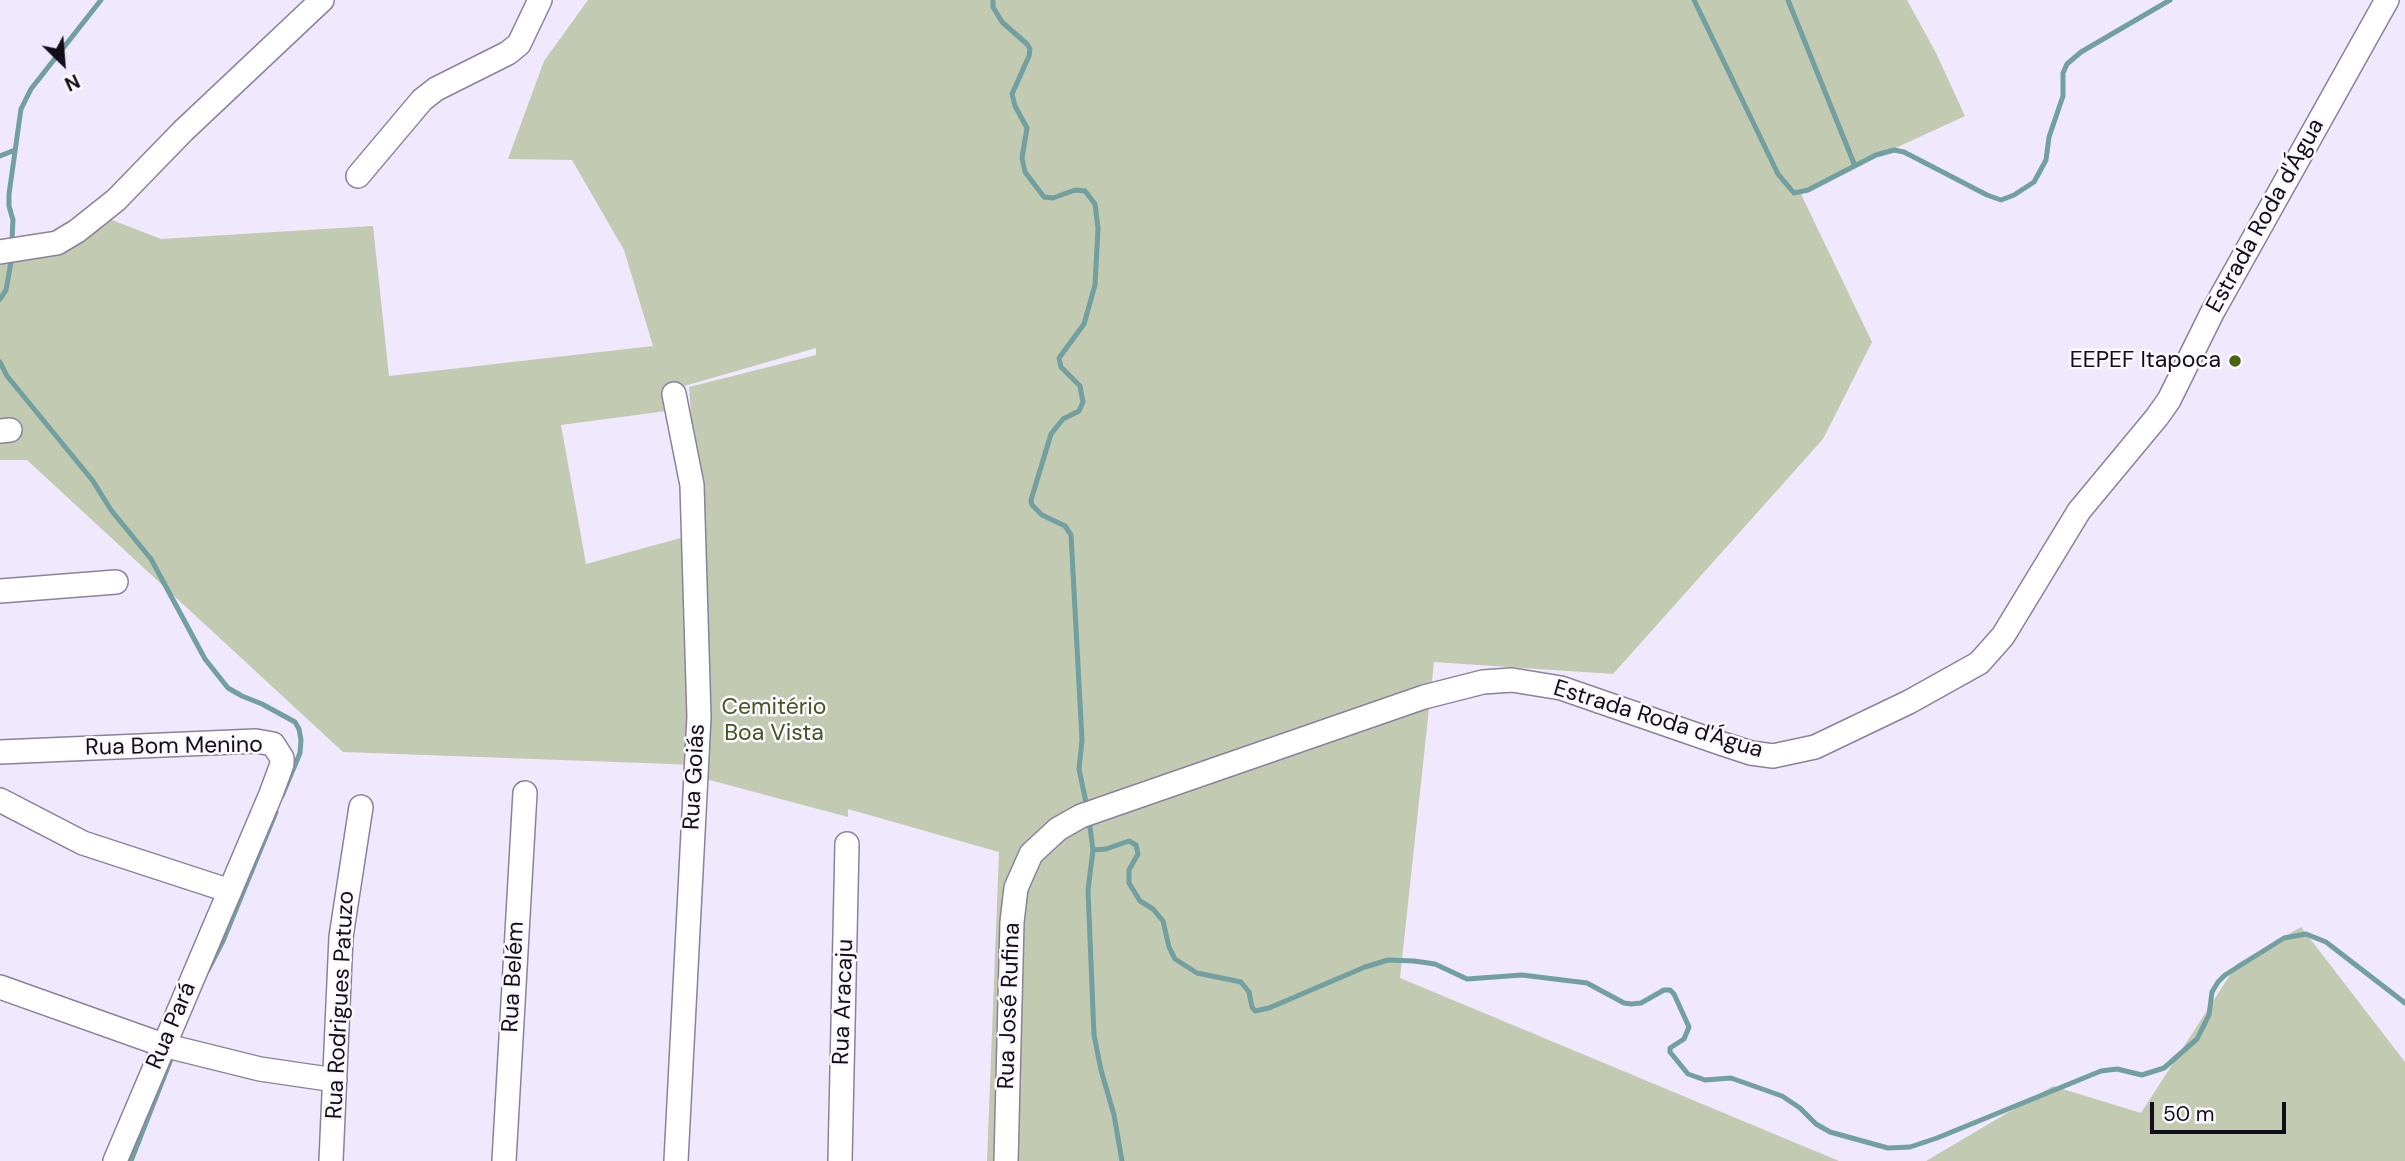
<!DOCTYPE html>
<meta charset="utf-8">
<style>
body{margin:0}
#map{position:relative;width:2405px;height:1161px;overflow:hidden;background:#f0e8fc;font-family:"DM Sans",sans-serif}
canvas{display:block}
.north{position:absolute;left:28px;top:28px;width:70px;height:70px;-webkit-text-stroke:5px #fbf8ff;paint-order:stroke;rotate:155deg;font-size:19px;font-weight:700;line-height:28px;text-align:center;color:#120d18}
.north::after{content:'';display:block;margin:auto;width:24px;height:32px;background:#120d18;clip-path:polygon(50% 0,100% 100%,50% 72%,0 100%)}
.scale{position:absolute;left:2150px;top:1102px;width:136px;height:32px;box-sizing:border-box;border:4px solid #120d18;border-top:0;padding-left:9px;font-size:21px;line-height:24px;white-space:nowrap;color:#120d18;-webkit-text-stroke:5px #fbf8ff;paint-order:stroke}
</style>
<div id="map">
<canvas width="2405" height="1161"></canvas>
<div class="north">N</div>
<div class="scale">50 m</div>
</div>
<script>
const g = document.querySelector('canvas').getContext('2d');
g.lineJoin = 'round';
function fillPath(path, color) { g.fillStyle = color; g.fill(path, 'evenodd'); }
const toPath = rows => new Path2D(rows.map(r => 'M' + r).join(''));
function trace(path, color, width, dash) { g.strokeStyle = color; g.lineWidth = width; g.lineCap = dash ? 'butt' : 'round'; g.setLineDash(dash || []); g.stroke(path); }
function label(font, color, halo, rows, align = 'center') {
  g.font = font + ' "DM Sans",sans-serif'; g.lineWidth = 5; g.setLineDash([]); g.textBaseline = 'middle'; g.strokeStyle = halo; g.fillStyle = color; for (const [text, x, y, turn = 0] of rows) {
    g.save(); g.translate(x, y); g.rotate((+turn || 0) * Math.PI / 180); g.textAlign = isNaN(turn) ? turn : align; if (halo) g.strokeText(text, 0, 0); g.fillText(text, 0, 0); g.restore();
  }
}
const green = toPath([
 [588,0,1907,0,1936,53,1965,116,1800,192,1872,342,1823,439,1613,674,1434,662,1400,978,1839,1161,987,1161,999,852,848,809,848,817,702,778,695,469,689,387,816,355,816,348,681,387,681,409,561,425,586,564,688,536,697,765,343,752,27,460,0,460,0,252,104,217,161,239,373,226,389,376,653,346,624,250,572,160,508,159,544,61],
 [2301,927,2405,1062,2405,1161,1926,1161,2053,1086,2141,1113,2237,964]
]);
const stream = toPath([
 [993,0,993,7,1002,22,1027,44,1030,49,1029,56,1012,94,1015,106,1027,128,1022,158,1025,172,1044,197,1053,198,1075,190,1085,191,1095,204,1098,228,1095,285,1084,324,1059,358,1061,367,1080,386,1083,402,1079,411,1063,419,1051,434,1031,500,1032,505,1042,515,1065,526,1071,535,1082,740,1079,769,1087,807],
 [1694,0,1778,174,1794,193,1808,190,1876,155,1894,150,1904,152,1987,195,2001,200,2014,195,2034,182,2046,160,2049,137,2063,96,2063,73,2067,64,2081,52,2170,0],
 [1788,0,1855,166],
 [0,156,15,150],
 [12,239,13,220,9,206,9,194,21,109,31,89,101,0],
 [0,299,6,290,11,262],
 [0,362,7,376,93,481,111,510,151,559,205,659,228,688,242,696,262,704,295,722,299,729,301,740,300,753,282,796],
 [1089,820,1093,850,1088,890,1094,1035,1101,1070,1114,1115,1122,1161],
 [1093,850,1106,849,1129,841,1136,845,1138,854,1129,870,1129,883,1140,901,1153,909,1163,921,1169,947,1175,959,1197,973,1241,982,1249,992,1252,1007,1255,1011,1269,1008,1365,967,1388,960,1414,961,1435,964,1467,979,1522,975,1587,983,1624,1003,1631,1004,1641,1003,1664,990,1670,990,1674,994,1689,1027,1684,1039,1670,1048,1670,1052,1688,1074,1705,1080,1731,1078,1782,1096,1800,1108,1816,1124,1830,1132,1888,1148,1910,1147,1937,1138,2101,1071,2117,1069,2142,1075,2164,1068,2197,1039,2209,1015,2212,992,2218,982,2225,975,2284,938,2306,934,2326,942,2405,1003],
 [208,970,223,941,276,812],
 [131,1161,171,1059]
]);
const minor = toPath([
 [358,176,422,100,436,89,508,53,519,44,540,0],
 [0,252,57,243,77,231,116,200,183,131,322,0],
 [674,394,692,485,699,717,676,1161],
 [0,431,10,430],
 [0,591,116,582],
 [0,752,256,741,273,744,282,758,282,764,271,794,115,1161],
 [0,800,83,843,230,891],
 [0,987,163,1045,260,1069,335,1080],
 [331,1161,341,937,361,807],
 [504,1161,525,793],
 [840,1161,847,844],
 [1006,1161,1012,922,1016,888,1031,854,1058,829,1081,816,1424,697,1483,682,1512,680,1561,688,1723,744,1751,753,1773,756,1815,747,1909,702,1979,663,2003,636,2079,511,2157,417,2169,400,2212,313,2387,0]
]);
const markers = [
 [2235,361,7,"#4a6311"]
];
const streetNames = [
 ["Estrada Roda d'Água",2266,216,-61],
 ["Estrada Roda d'Água",1658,720,17],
 ["Rua Bom Menino",174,747,-1],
 ["Rua Goiás",695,777,-87],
 ["Rua Belém",514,977,-87],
 ["Rua Aracaju",844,1002,-88],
 ["Rua Rodrigues Patuzo",341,1005,-87],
 ["Rua José Rufina",1010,1006,-88],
 ["Rua Pará",172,1026,-67]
];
const poiNames = [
 ["EEPEF Itapoca",2221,361]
];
const parkNames = [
 ["Cemitério",774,708],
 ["Boa Vista",774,734]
];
fillPath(green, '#c2cab1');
trace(stream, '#729f9f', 5);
trace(minor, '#8c809d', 26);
trace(minor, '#fff', 23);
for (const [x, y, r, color] of markers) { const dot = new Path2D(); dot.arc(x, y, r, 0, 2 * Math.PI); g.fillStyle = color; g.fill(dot); trace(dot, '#fbf8ff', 2.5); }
label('23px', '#120d18', '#fbf8ff', streetNames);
label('23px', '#120d18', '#fbf8ff', poiNames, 'right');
label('23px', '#46541e', '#fbf8ff', parkNames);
</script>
